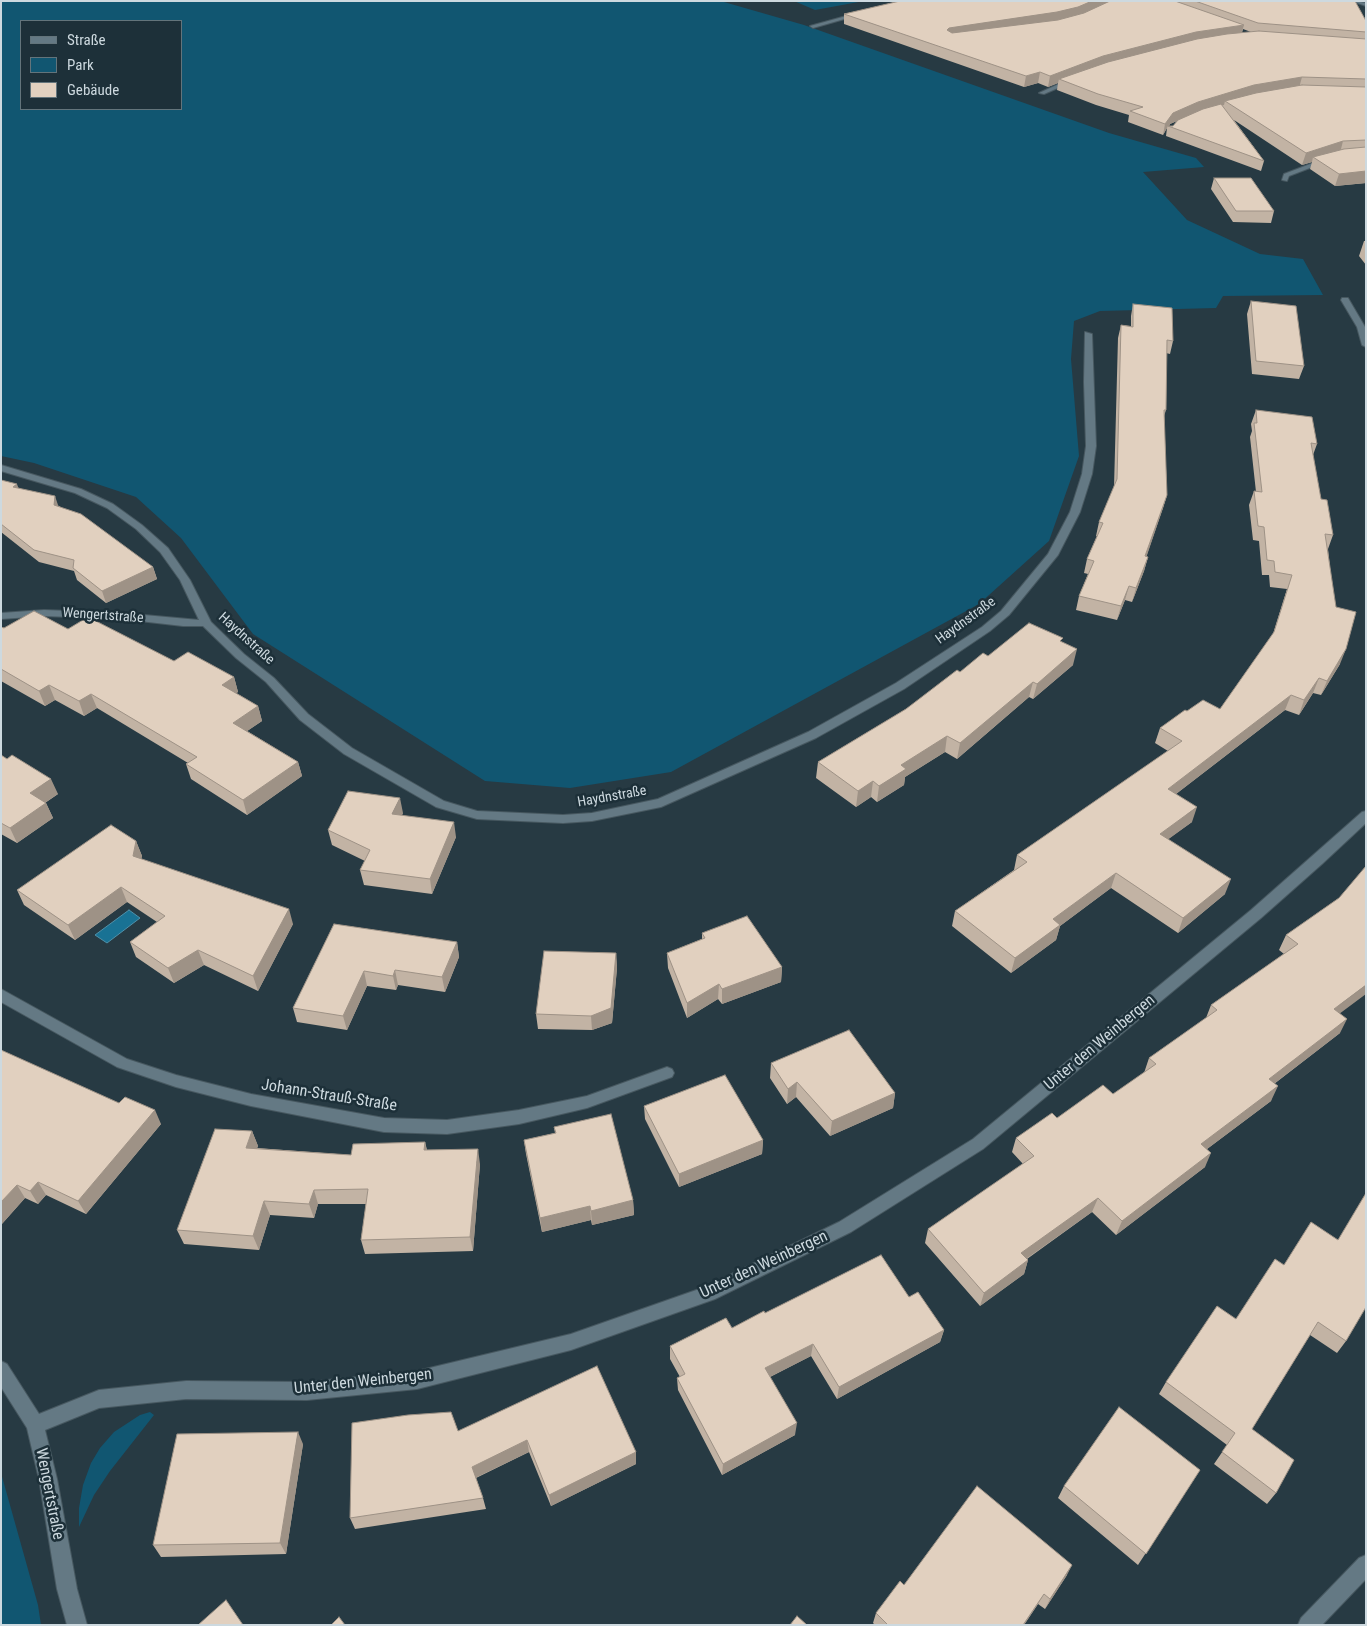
<!DOCTYPE html>
<meta charset="utf-8">
<style>
body{margin:0}
#map{position:relative;width:1367px;height:1626px;overflow:hidden;background:#273a43;font-family:"Roboto Condensed",sans-serif}
canvas{display:block}
.frame{position:absolute;inset:0;border:2px solid #cdd9df;pointer-events:none}
.legend{position:absolute;left:20px;top:20px;width:162px;height:90px;box-sizing:border-box;background:#1d3039;border:1px solid #63747b;margin:0;padding:6px 9px;list-style:none;font-size:15px;color:#cdd9df}
.legend li{display:flex;align-items:center;gap:10px;height:25px}
.legend b{width:25px;border:1px solid #63747b}
</style>
<div id="map">
<canvas width="1367" height="1626"></canvas>
<div class="frame"></div>
<ul class="legend">
<li><b style="height:6px;background:#647984"></b>Straße</li>
<li><b style="height:14px;background:#115671"></b>Park</li>
<li><b style="height:14px;background:#e1d0bf"></b>Gebäude</li>
</ul>
</div>
<script>
const g = document.querySelector('canvas').getContext('2d');
g.lineJoin = 'round';
function fillPath(path, color) { g.fillStyle = color; g.fill(path, 'evenodd'); }
const toPath = rows => new Path2D(rows.map(r => 'M' + r).join(''));
function trace(path, color, width, dash) { g.strokeStyle = color; g.lineWidth = width; g.lineCap = dash ? 'butt' : 'round'; g.setLineDash(dash || []); g.stroke(path); }
function label(font, color, halo, rows, align = 'center') {
  g.font = font + ' "Roboto Condensed",sans-serif'; g.lineWidth = 5; g.setLineDash([]); g.textBaseline = 'middle'; g.strokeStyle = halo; g.fillStyle = color; for (const [text, x, y, turn = 0] of rows) {
    g.save(); g.translate(x, y); g.rotate((+turn || 0) * Math.PI / 180); g.textAlign = isNaN(turn) ? turn : align; if (halo) g.strokeText(text, 0, 0); g.fillText(text, 0, 0); g.restore();
  }
}
const green = toPath([
 [1,1,726,1,724,2,804,25,1109,133,1196,158,1204,167,1143,172,1187,220,1260,254,1303,259,1323,295,1223,296,1216,308,1100,311,1074,321,1071,359,1079,456,1049,541,979,604,671,772,570,788,485,781,253,634,181,538,136,497,34,463,1,456],
 [21,21,181,21,181,109,21,109],
 [794,1,864,1,815,10],
 [150,1412,154,1415,110,1471,94,1495,79,1527,79,1508,83,1485,91,1463,100,1448,114,1432,140,1415],
 [1,1473,38,1605,41,1625,1,1625]
]);
const water = toPath([
 [129,910,140,918,107,943,95,935,129,910]
]);
const minor = toPath([
 [1355,1,1366,3,1366,6,1355,2,1355,1],
 [857,13,862,14,813,28,810,26,857,13],
 [1072,78,1074,81,1044,94,1039,93,1072,78],
 [1326,158,1329,160,1328,161,1289,176,1287,181,1282,180,1284,174,1326,158],
 [1342,298,1348,298,1365,327,1366,347,1362,345,1357,327,1341,300,1342,298],
 [1085,332,1092,334,1096,446,1092,474,1080,512,1058,555,1009,615,990,631,904,689,816,738,661,807,592,821,563,823,477,819,436,807,344,754,300,720,266,682,236,658,203,626,183,626,122,619,44,616,1,619,1,613,44,610,122,613,199,620,180,580,160,552,136,529,107,508,75,493,1,471,1,465,81,489,113,504,142,525,168,548,190,580,211,622,244,654,274,678,308,714,352,748,444,801,477,811,563,815,592,813,658,799,808,732,896,683,982,627,1001,611,1048,554,1070,512,1082,474,1086,446,1084,382,1085,332],
 [1366,811,1366,823,1322,864,1261,918,983,1149,851,1232,715,1299,571,1350,417,1389,307,1400,186,1399,99,1408,45,1430,57,1479,77,1589,87,1625,67,1625,57,1589,39,1479,27,1428,1,1387,1,1361,7,1364,39,1414,99,1390,186,1381,307,1382,417,1371,571,1334,705,1287,839,1222,973,1139,1251,910,1362,812,1366,811],
 [1,989,127,1059,176,1075,251,1094,384,1118,447,1120,519,1110,587,1096,667,1067,672,1069,674,1073,672,1077,587,1108,519,1124,447,1134,384,1132,251,1106,176,1087,117,1067,1,1002,1,989],
 [1366,1555,1366,1579,1322,1625,1298,1625,1301,1618,1359,1558,1366,1555]
]);
const wall = toPath([
 [900,1,1355,1,1366,21,1366,183,1335,186,1310,169,1312,162,1302,165,1234,120,1264,161,1261,171,1166,136,1167,128,1163,135,1128,122,1129,115,1096,105,1057,90,1058,83,1048,87,1038,83,1024,87,844,24,844,14],
 [1243,29,1251,32,1242,33],
 [1177,121,1173,126,1169,126,1170,124],
 [1214,178,1274,211,1271,223,1233,222,1211,189],
 [1364,241,1366,241,1366,265,1359,256],
 [1251,301,1304,366,1299,379,1252,374,1247,314],
 [1133,304,1173,341,1170,354,1166,353,1166,410,1164,416,1167,495,1163,508,1146,557,1148,557,1144,571,1132,602,1125,600,1117,620,1076,610,1079,596,1088,574,1084,573,1087,559,1097,536,1096,536,1099,522,1114,487,1118,338,1121,325,1131,326,1131,316],
 [1256,410,1317,444,1313,455,1321,499,1333,535,1328,549,1340,664,1321,695,1313,693,1299,715,1285,710,1176,794,1192,822,1168,839,1225,894,1178,933,1111,888,1060,926,1056,940,1011,973,952,926,955,911,1014,870,1017,855,1168,751,1155,743,1160,728,1187,711,1220,709,1273,634,1287,589,1270,587,1269,575,1262,575,1259,541,1253,540,1249,505,1254,491,1256,492,1250,437,1252,431,1251,424],
 [1,480,59,506,153,567,157,579,106,603,77,580,74,571,39,562,1,532],
 [1,627,4,628,68,629,174,661,234,677,238,692,236,693,258,706,262,721,247,731,298,762,302,776,247,815,191,779,186,764,188,763,97,708,84,716,55,700,45,706,1,681],
 [1062,642,1073,665,1033,699,1029,697,957,759,945,752,905,777,904,785,877,802,871,797,856,807,816,778,818,762,906,709,960,672,988,656],
 [1,755,58,794,45,803,46,803,53,818,17,843,1,834],
 [403,813,402,815,456,837,432,894,364,885,360,870,365,861,332,845,328,830],
 [136,841,142,856,141,859,293,924,258,991,204,965,174,983,136,957,130,942,157,922,127,902,75,940,24,905,17,890],
 [1339,898,1340,1033,1274,1084,1271,1101,1207,1149,1205,1167,1116,1235,1092,1212,1027,1259,1028,1260,1024,1274,980,1306,925,1243,928,1229,1023,1164,1012,1152,1016,1138,1057,1118,1113,1094,1144,1073,1149,1058,1206,1018,1211,1005,1284,954,1279,950,1286,935],
 [334,924,457,942,459,957,445,992,398,985,396,990,367,986,347,1030,297,1022,293,1008],
 [702,933,782,967,781,982,722,1004,718,999,687,1018,668,968,667,953,702,939],
 [616,953,617,968,612,1023,592,1030,538,1029,536,1014],
 [1,1050,161,1124,86,1214,46,1195,38,1204,25,1198,1,1225],
 [771,1063,895,1093,893,1108,830,1136,796,1097,787,1104,770,1078],
 [644,1106,763,1140,762,1154,679,1187,645,1119],
 [554,1127,633,1200,634,1215,592,1225,591,1220,542,1232,526,1154,524,1140,555,1133],
 [252,1131,258,1146,257,1148,351,1155,425,1142,427,1150,480,1164,473,1251,365,1254,361,1240,366,1204,318,1204,314,1218,270,1215,259,1250,184,1244,177,1230],
 [1338,1239,1346,1341,1337,1353,1310,1335,1252,1429,1276,1493,1267,1504,1214,1464,1227,1445,1159,1394,1166,1382,1236,1319,1284,1265],
 [909,1297,944,1330,940,1342,837,1399,811,1356,770,1377,795,1435,722,1475,678,1390,677,1378,680,1377,670,1359,670,1346,732,1328,765,1313],
 [458,1431,636,1452,636,1464,551,1506,529,1452,476,1478,483,1498,486,1509,355,1529,350,1518],
 [303,1444,286,1554,161,1557,153,1545],
 [1200,1470,1138,1565,1058,1498,1064,1486],
 [1067,1575,1045,1609,1038,1604,1024,1625,875,1625,873,1623,876,1613,904,1585]
]);
const shadedWall = toPath([
 [1092,1,1114,1,1076,17,948,38,947,30,949,28],
 [1244,25,1241,35,1059,79,1058,83,1048,87,1050,76,1103,56,1196,32],
 [1040,72,1038,83,1024,87,1026,76],
 [1302,77,1299,88,1225,101,1224,105,1195,113,1170,124,1169,127,1168,126,1167,128,1163,135,1165,124,1173,113,1198,102,1254,85],
 [1343,141,1340,153,1313,157,1312,162,1302,165,1306,153],
 [1366,171,1366,183,1335,186,1339,174],
 [17,484,21,495,13,487],
 [1167,495,1163,508,1142,570,1145,556],
 [55,496,59,508,54,505],
 [1148,557,1144,571,1132,602,1136,588],
 [153,567,157,579,106,603,102,591],
 [1129,586,1125,600,1117,620,1121,606],
 [1077,649,1073,665,1033,699,1037,684],
 [1346,649,1340,664,1321,695,1327,681],
 [234,677,238,692,226,700,222,685],
 [1319,678,1313,693,1299,715,1304,700],
 [1033,682,1029,697,957,759,960,743],
 [49,685,55,700,45,706,39,691],
 [91,694,97,708,84,716,79,701],
 [1291,695,1285,710,1163,804,1168,789],
 [258,706,262,721,237,738,233,723],
 [947,736,945,752,905,777,904,785,877,802,879,786,901,765],
 [298,762,302,776,247,815,243,800],
 [51,779,58,794,37,808,30,793],
 [873,781,871,797,856,807,858,791],
 [400,798,403,813,395,829,392,814],
 [46,803,53,818,17,843,10,828],
 [1197,807,1192,822,1155,849,1160,834],
 [454,822,456,837,432,894,430,879],
 [136,841,142,856,139,871,133,856],
 [1116,873,1111,888,1060,926,1056,940,1011,973,1015,958,1053,919],
 [1231,879,1225,894,1178,933,1183,918],
 [121,887,127,902,75,940,68,925],
 [289,909,293,924,258,991,253,976],
 [457,942,459,957,445,992,442,977],
 [198,950,204,965,174,983,168,968],
 [616,953,617,968,612,1023,592,1030,591,1016],
 [782,967,781,982,722,1004,722,989],
 [395,970,398,985,396,990,393,976],
 [364,971,367,986,347,1030,343,1016],
 [719,984,718,999,687,1018,687,1003],
 [1366,985,1366,994,1327,1023,1334,1009],
 [1347,1019,1340,1033,1262,1093,1269,1079],
 [797,1082,796,1097,787,1104,788,1089],
 [1278,1086,1271,1101,1195,1158,1201,1144],
 [895,1093,893,1108,830,1136,832,1121],
 [155,1110,161,1124,86,1214,78,1201],
 [252,1131,258,1146,252,1162,246,1148],
 [763,1140,762,1154,679,1187,679,1174],
 [425,1142,428,1157,424,1150],
 [478,1149,480,1164,473,1251,470,1237],
 [1211,1153,1205,1167,1116,1235,1122,1221],
 [38,1182,46,1195,38,1204,30,1191],
 [17,1185,25,1198,1,1225,1,1202],
 [314,1190,318,1204,314,1218,309,1204],
 [1098,1198,1092,1212,1016,1266,1021,1253],
 [633,1200,634,1215,592,1225,591,1211],
 [264,1201,270,1215,259,1250,253,1236],
 [590,1206,591,1220,542,1232,540,1218],
 [1028,1260,1024,1274,980,1306,984,1293],
 [944,1330,940,1342,837,1399,839,1387],
 [813,1344,811,1356,764,1380,765,1368],
 [797,1423,795,1435,722,1475,723,1464],
 [298,1432,303,1444,286,1554,280,1543],
 [527,1440,529,1452,475,1478,472,1467],
 [636,1452,636,1464,551,1506,549,1495],
 [1072,1565,1067,1575,1045,1609,1050,1599],
 [1044,1594,1038,1604,1024,1625,1023,1625]
]);
const building = toPath([
 [900,1,1092,1,1078,7,1057,12,949,28,947,30,952,33,1058,20,1084,13,1110,1,1175,1,1244,25,1196,32,1103,56,1050,76,1040,72,1026,76,844,14,900,1],
 [1195,1,1355,1,1366,21,1366,32,1258,23,1195,1],
 [1259,31,1366,39,1366,79,1302,77,1254,85,1198,102,1173,113,1165,124,1130,111,1143,107,1098,94,1059,79,1108,62,1197,39,1227,34,1259,31],
 [1302,85,1366,87,1366,140,1343,141,1306,153,1225,101,1256,93,1302,85],
 [1221,104,1264,161,1168,126,1173,126,1178,120,1203,109,1221,104],
 [1366,147,1366,171,1339,174,1313,157,1344,149,1366,147],
 [1214,178,1251,178,1274,211,1236,211,1214,178],
 [1251,301,1296,306,1304,366,1256,361,1251,301],
 [1133,304,1172,308,1173,341,1167,340,1166,410,1164,410,1167,495,1145,556,1148,557,1136,588,1129,586,1121,606,1079,596,1094,561,1087,559,1103,523,1099,522,1117,479,1121,325,1133,327,1133,304],
 [1256,410,1312,417,1317,444,1311,443,1321,499,1327,500,1333,535,1325,534,1336,607,1356,612,1346,649,1327,681,1319,678,1304,700,1291,695,1168,789,1197,807,1160,834,1231,879,1183,918,1116,873,1053,919,1060,925,1015,958,955,911,1027,862,1017,855,1182,741,1160,728,1185,710,1187,711,1203,700,1220,709,1274,632,1292,575,1275,572,1274,561,1267,560,1264,527,1258,526,1254,491,1262,492,1254,423,1257,423,1256,410],
 [1,480,17,484,13,487,55,496,54,505,81,514,153,567,102,591,73,568,74,560,34,550,1,524,1,480],
 [34,611,68,629,88,617,174,661,188,652,234,677,222,685,258,706,233,723,298,762,243,800,186,764,197,757,91,694,79,701,49,685,39,691,1,669,1,627,4,628,34,611],
 [1029,623,1063,638,1060,641,1077,649,1037,684,1033,682,960,743,947,736,901,765,906,769,879,786,873,781,858,791,818,762,906,709,957,670,960,672,983,653,988,656,1029,623],
 [1,755,7,759,12,755,51,779,30,793,46,803,10,828,1,823,1,755],
 [348,791,400,798,392,814,454,822,430,879,360,870,370,850,328,830,348,791],
 [111,825,136,841,133,856,289,909,253,976,198,950,168,968,130,942,165,916,121,887,68,925,17,890,111,825],
 [1366,866,1366,985,1334,1009,1347,1019,1269,1079,1278,1086,1201,1144,1211,1153,1122,1221,1098,1198,1021,1253,1028,1260,984,1293,928,1229,1034,1156,1016,1138,1052,1113,1057,1118,1103,1085,1113,1094,1156,1064,1149,1058,1217,1010,1211,1005,1298,944,1286,935,1339,898,1366,866],
 [747,916,782,967,722,989,719,984,687,1003,667,953,705,938,702,933,747,916],
 [334,924,457,942,442,977,395,970,393,976,364,971,343,1016,293,1008,334,924],
 [544,951,616,953,611,1008,591,1016,536,1014,544,951],
 [849,1030,895,1093,832,1121,797,1082,788,1089,771,1063,849,1030],
 [1,1050,119,1103,125,1097,155,1110,78,1201,38,1182,30,1191,17,1185,1,1202,1,1050],
 [725,1075,763,1140,679,1174,644,1106,725,1075],
 [611,1114,633,1200,591,1211,590,1206,540,1218,524,1140,556,1133,554,1127,611,1114],
 [215,1129,252,1131,246,1148,351,1155,353,1144,425,1142,424,1150,478,1149,470,1237,361,1240,368,1189,314,1190,309,1204,264,1201,253,1236,177,1230,215,1129],
 [1366,1193,1366,1307,1346,1341,1318,1322,1252,1429,1294,1460,1276,1493,1222,1452,1235,1433,1166,1382,1217,1306,1236,1319,1275,1259,1284,1265,1311,1222,1338,1240,1366,1193],
 [881,1255,909,1297,918,1292,944,1330,839,1387,813,1344,765,1368,797,1423,723,1464,677,1378,685,1374,670,1346,726,1318,732,1328,764,1311,765,1313,881,1255],
 [597,1366,636,1452,549,1495,527,1440,472,1467,483,1498,350,1518,352,1423,408,1415,451,1412,458,1431,597,1366],
 [1119,1407,1200,1470,1146,1554,1064,1486,1119,1407],
 [298,1432,280,1543,153,1545,177,1434,298,1432],
 [977,1486,1072,1565,1050,1599,1044,1594,1023,1625,888,1625,876,1613,900,1581,904,1585,977,1486],
 [226,1600,243,1625,198,1625,226,1600],
 [797,1616,807,1625,790,1625,797,1616],
 [339,1617,345,1625,331,1625,339,1617]
]);
const streetNames = [
 ["Wengertstraße",103,616,4],
 ["Haydnstraße",966,621,-36],
 ["Haydnstraße",246,639,42],
 ["Haydnstraße",612,797,-10]
];
const nearStreetnames = [
 ["Unter den Weinbergen",1100,1043,-40],
 ["Johann-Strauß-Straße",329,1096,9],
 ["Unter den Weinbergen",764,1265,-25],
 ["Unter den Weinbergen",363,1382,-6],
 ["Wengertstraße",49,1494,79]
];
fillPath(green, '#115671');
fillPath(water, '#197294');
trace(water, '#4f91aa', 1);
trace(minor, '#475860', 2);
fillPath(minor, '#647984');
fillPath(wall, '#c2b3a4');
fillPath(shadedWall, '#9e9286');
fillPath(building, '#e1d0bf');
trace(building, '#9e9286', 1);
label('14px', '#cdd9df', '#1d3039', streetNames);
label('16px', '#cdd9df', '#1d3039', nearStreetnames);
</script>
